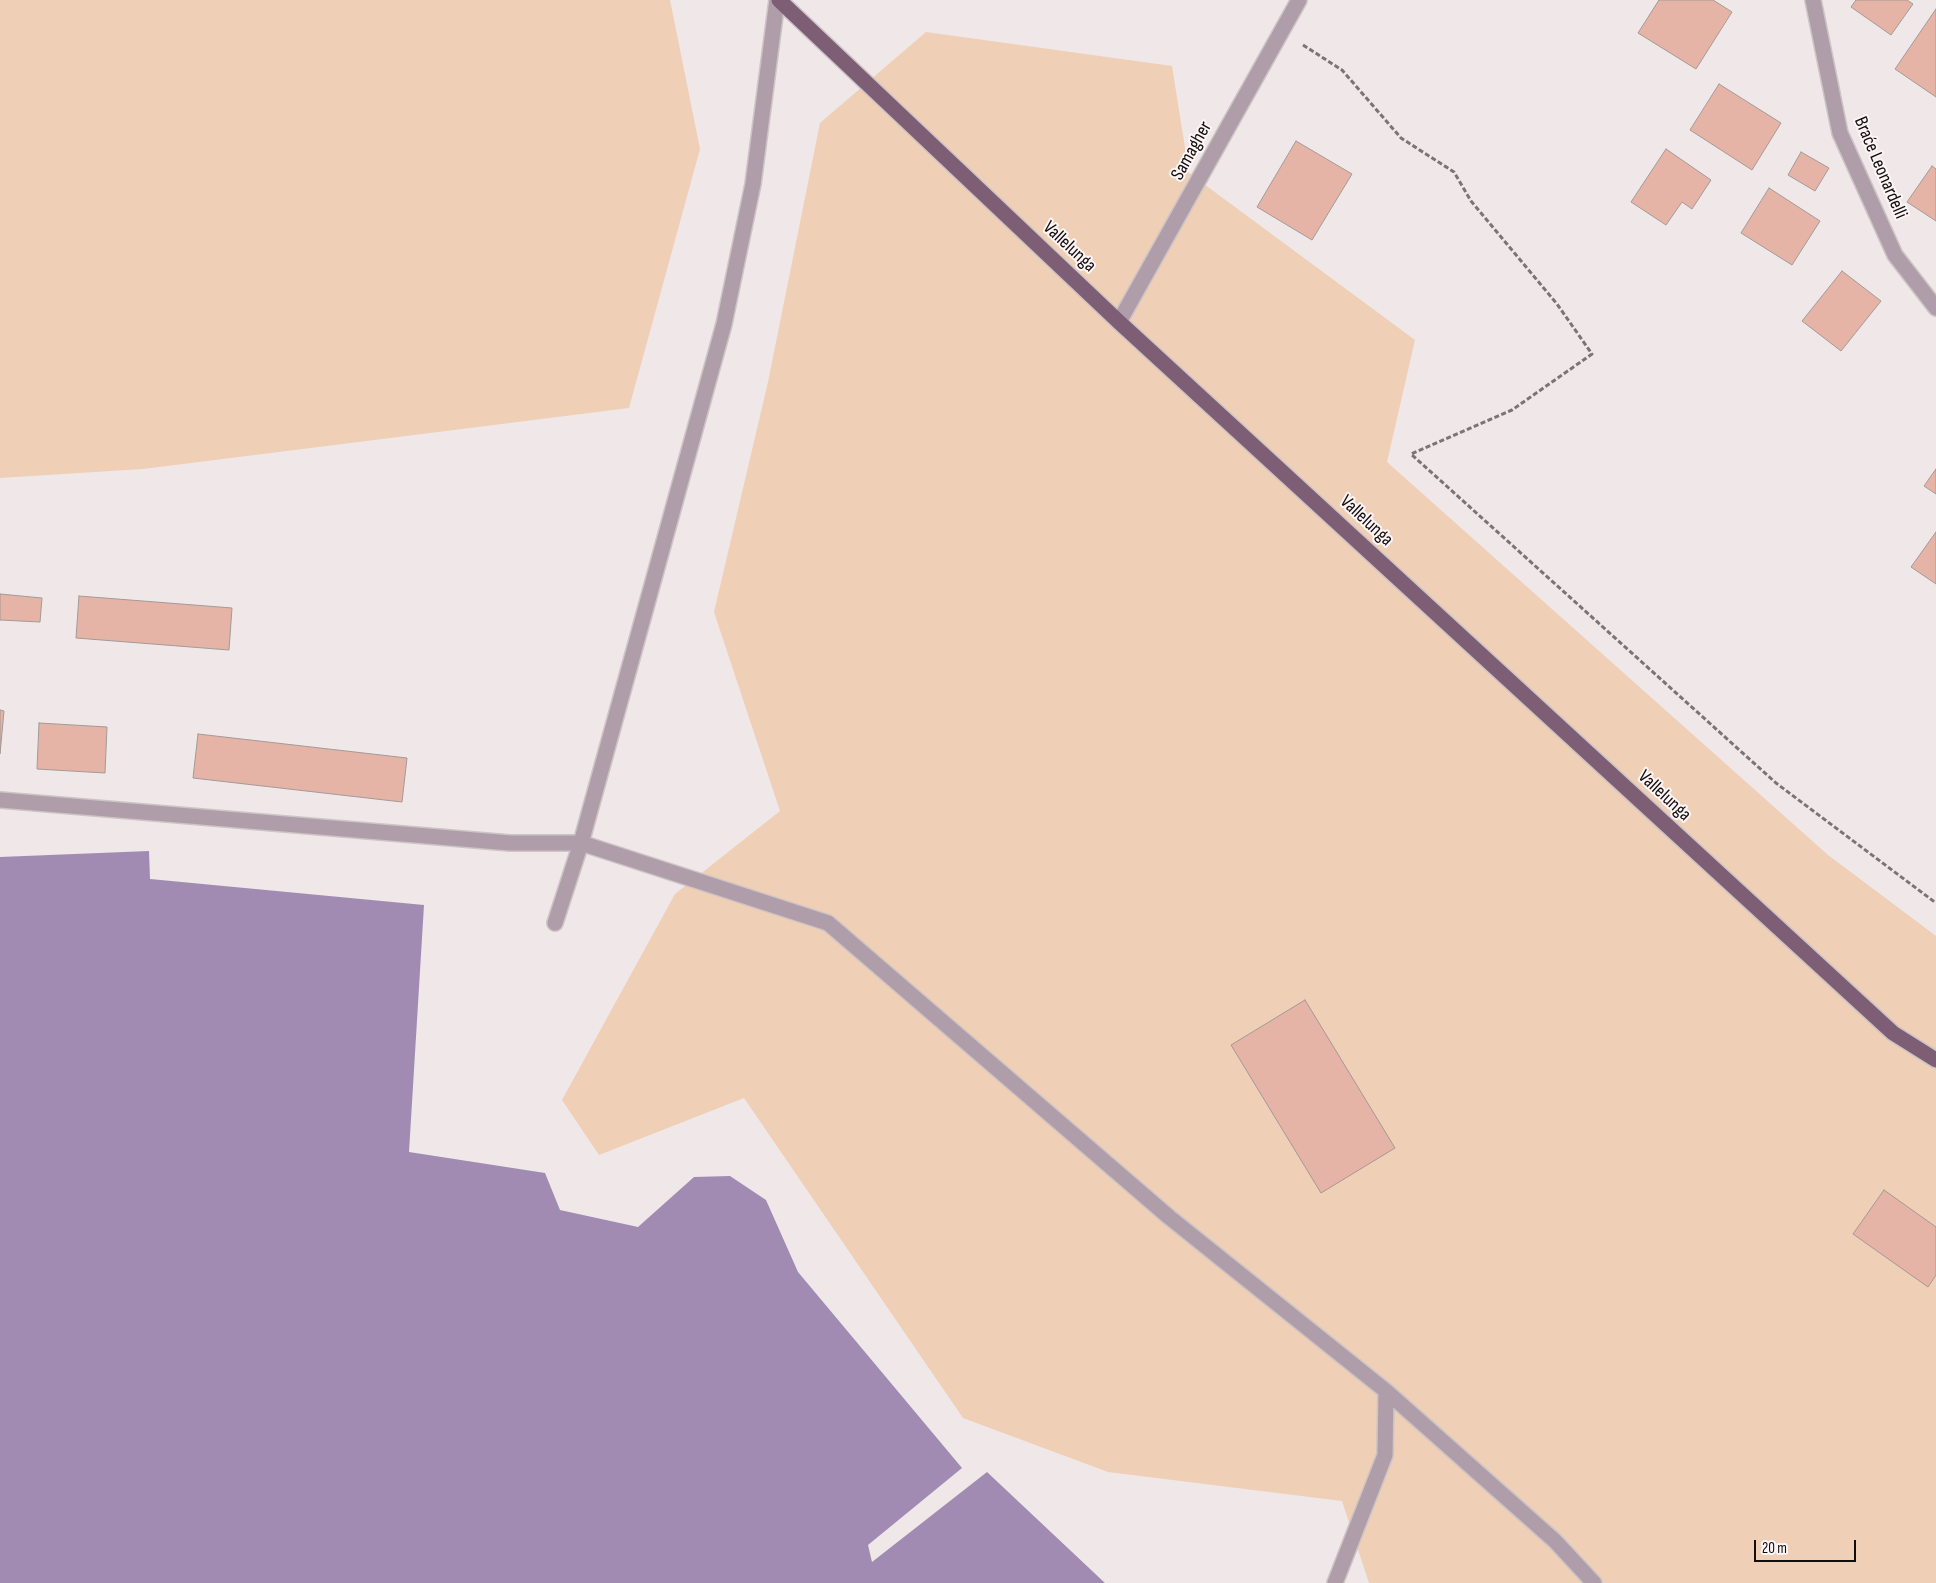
<!DOCTYPE html>
<meta charset="utf-8">
<style>
body{margin:0}
#map{position:relative;width:1936px;height:1583px;overflow:hidden;background:#f0e7e8;font-family:"Sofia Sans Condensed",sans-serif}
canvas{display:block}
.scale{position:absolute;left:1754px;top:1540px;width:102px;height:22px;box-sizing:border-box;border:2px solid #100d0d;border-top:0;padding-left:6px;font-size:15px;line-height:18px;white-space:nowrap;color:#100d0d;-webkit-text-stroke:4px #fdf4f6;paint-order:stroke}
</style>
<div id="map">
<canvas width="1936" height="1583"></canvas>
<div class="scale">20 m</div>
</div>
<script>
const g = document.querySelector('canvas').getContext('2d');
g.lineJoin = 'round';
function fillPath(path, color) { g.fillStyle = color; g.fill(path, 'evenodd'); }
const toPath = rows => new Path2D(rows.map(r => 'M' + r).join(''));
function trace(path, color, width, dash) { g.strokeStyle = color; g.lineWidth = width; g.lineCap = dash ? 'butt' : 'round'; g.setLineDash(dash || []); g.stroke(path); }
function label(font, color, halo, rows, align = 'center') {
  g.font = font + ' "Sofia Sans Condensed",sans-serif'; g.lineWidth = 4; g.setLineDash([]); g.textBaseline = 'middle'; g.strokeStyle = halo; g.fillStyle = color; for (const [text, x, y, turn = 0] of rows) {
    g.save(); g.translate(x, y); g.rotate((+turn || 0) * Math.PI / 180); g.textAlign = isNaN(turn) ? turn : align; if (halo) g.strokeText(text, 0, 0); g.fillText(text, 0, 0); g.restore();
  }
}
const green = toPath([
 [0,0,670,0,700,149,629,408,143,469,0,478],
 [926,32,1172,66,1189,173,1415,340,1387,462,1828,855,1936,936,1936,1583,1369,1583,1342,1501,1108,1472,963,1418,744,1098,599,1155,562,1100,675,894,780,811,714,612,768,382,820,123]
]);
const water = toPath([
 [149,851,150,879,424,905,409,1152,545,1173,560,1210,638,1227,694,1177,730,1176,766,1200,798,1272,962,1468,868,1545,872,1562,987,1472,1105,1583,0,1583,0,857]
]);
const building = toPath([
 [1659,0,1713,0,1732,12,1696,69,1638,33,1659,0],
 [1856,0,1907,0,1913,4,1891,35,1851,7,1856,0],
 [1936,9,1936,97,1895,69,1936,9],
 [1719,84,1781,123,1752,170,1690,130,1719,84],
 [1296,141,1352,174,1312,240,1257,207,1296,141],
 [1666,149,1711,180,1692,209,1682,202,1666,225,1631,202,1666,149],
 [1801,152,1829,168,1815,191,1788,175,1801,152],
 [1932,166,1936,169,1936,221,1907,202,1932,166],
 [1769,188,1820,221,1792,265,1741,233,1769,188],
 [1842,271,1881,301,1841,351,1802,321,1842,271],
 [1936,469,1936,494,1924,486,1936,469],
 [1936,532,1936,584,1911,567,1936,532],
 [0,594,42,598,40,622,0,620,0,594],
 [79,596,232,608,229,650,76,638,79,596],
 [0,710,4,711,0,754,0,710],
 [39,723,107,727,105,773,37,769,39,723],
 [198,734,407,758,402,802,193,778,198,734],
 [1305,1000,1395,1148,1321,1193,1231,1045,1305,1000],
 [1884,1190,1936,1227,1936,1275,1928,1287,1853,1234,1884,1190]
]);
const path = toPath([
 [1303,45,1342,70,1401,138,1454,172,1471,201,1557,304,1592,354,1512,410,1411,454,1776,783,1936,903]
]);
const minor = toPath([
 [1813,0,1840,133,1895,255,1936,308],
 [1119,322,1299,0],
 [0,800,510,843,581,843,828,923,1169,1217,1386,1391,1385,1455,1335,1583],
 [555,923,581,843,724,324,753,184,777,0],
 [1386,1391,1555,1541,1594,1583]
]);
const major = toPath([
 [779,0,1119,322,1893,1033,1936,1060]
]);
const streetNames = [
 ["Samagher",1192,151,-61],
 ["Braće Leonardelli",1880,168,67],
 ["Vallelunga",1069,247,43],
 ["Vallelunga",1366,521,43],
 ["Vallelunga",1664,796,43]
];
fillPath(green, '#efcfb5');
fillPath(water, '#a18bb3');
fillPath(building, '#e6b3a7');
trace(building, '#a29a98', 1);
trace(minor, '#ccc4c5', 18);
trace(major, '#ccc4c5', 18);
trace(path, '#7a7474', 3, [5, 2.5]);
trace(minor, '#b09daa', 15);
trace(major, '#7e5e75', 15);
label('19px', '#100d0d', '#fdf4f6', streetNames);
</script>
